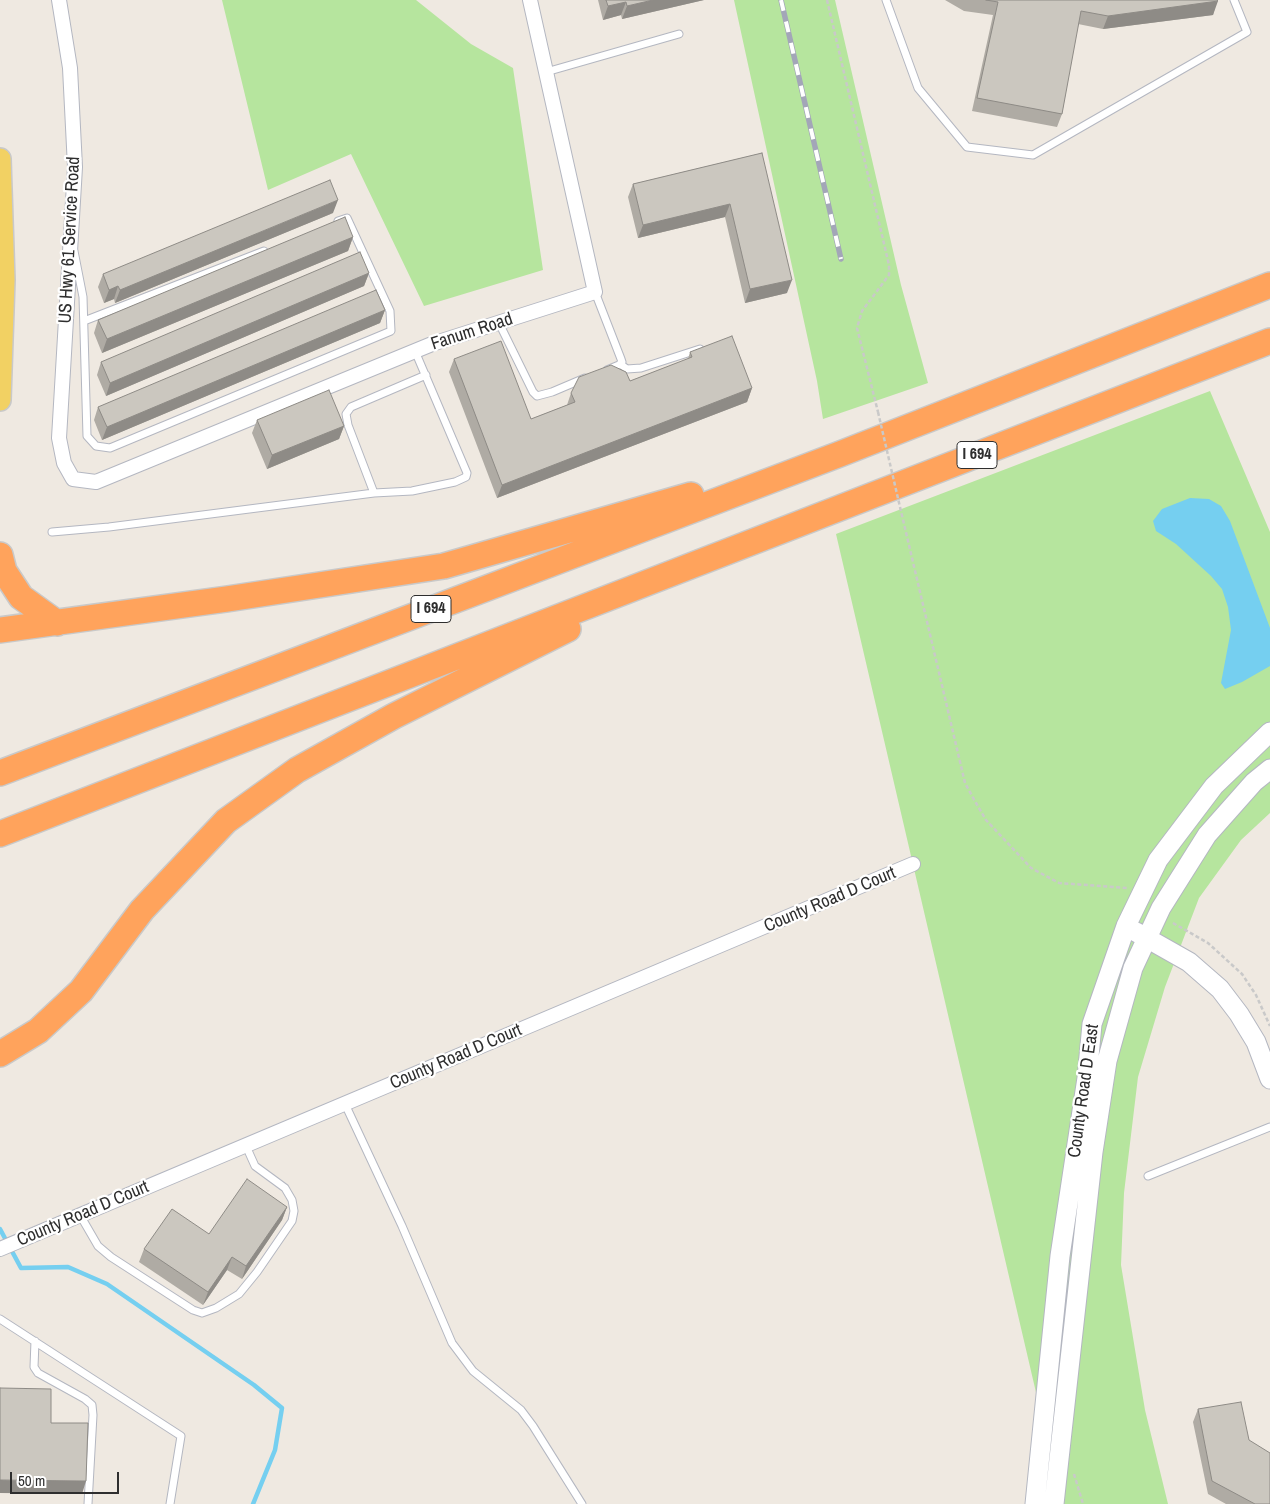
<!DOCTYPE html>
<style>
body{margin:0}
#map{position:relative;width:1270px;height:1504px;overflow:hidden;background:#efe9e1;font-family:"Archivo Narrow",sans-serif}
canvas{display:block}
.scale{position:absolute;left:10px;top:1472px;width:109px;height:22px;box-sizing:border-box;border:2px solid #2e2e2e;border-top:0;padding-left:6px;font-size:15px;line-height:18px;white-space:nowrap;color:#2e2e2e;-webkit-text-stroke:4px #fff;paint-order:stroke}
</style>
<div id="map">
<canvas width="1270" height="1504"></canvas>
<div class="scale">50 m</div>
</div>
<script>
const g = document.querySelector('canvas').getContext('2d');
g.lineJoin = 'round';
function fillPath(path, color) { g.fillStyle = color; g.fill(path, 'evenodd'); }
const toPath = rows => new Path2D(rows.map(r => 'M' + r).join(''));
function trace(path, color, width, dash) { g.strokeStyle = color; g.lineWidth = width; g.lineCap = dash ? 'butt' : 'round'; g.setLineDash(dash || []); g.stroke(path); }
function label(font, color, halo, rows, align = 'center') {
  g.font = font + ' "Archivo Narrow",sans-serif'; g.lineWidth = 4.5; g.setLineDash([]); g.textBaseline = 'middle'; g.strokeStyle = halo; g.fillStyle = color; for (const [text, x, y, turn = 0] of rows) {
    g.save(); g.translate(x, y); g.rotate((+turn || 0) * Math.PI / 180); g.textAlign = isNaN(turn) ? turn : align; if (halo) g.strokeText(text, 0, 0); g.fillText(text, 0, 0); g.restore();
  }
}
const green = toPath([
 [222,0,416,0,471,44,513,68,543,270,424,306,351,154,268,190],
 [734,0,835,0,901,285,928,383,823,419,817,381],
 [1210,391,1270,532,1270,813,1241,840,1199,898,1165,987,1138,1077,1124,1193,1121,1265,1145,1410,1168,1504,1062,1504,836,534]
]);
const water = toPath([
 [1190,498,1209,499,1221,506,1230,521,1270,628,1270,666,1242,682,1225,689,1221,683,1231,630,1228,607,1222,589,1211,576,1176,544,1156,531,1153,521,1162,509]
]);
const stream = toPath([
 [0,1229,21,1268,68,1267,107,1284,254,1385,282,1408,275,1450,253,1504]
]);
const path = toPath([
 [827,0,889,265,889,275,862,311,857,328,878,412],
 [900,507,965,783,976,803,986,820,1031,868,1059,883,1127,888],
 [1173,923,1208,943,1242,974,1256,995,1270,1026],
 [1074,1474,1083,1504]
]);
const lane = toPath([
 [886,0,918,88,967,147,1033,155,1247,32,1234,0],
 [546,72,679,34],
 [74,251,83,297,87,436,96,446,110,448,391,331,390,311,347,218,338,221],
 [595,292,621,359,622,362,619,365,607,370],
 [84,321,264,251],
 [499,323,533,392,537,396,552,392,585,378],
 [620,364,627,369,641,368,700,349],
 [374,493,348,425,346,414,351,407,426,375],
 [52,532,109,527,374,493,412,491,455,482,466,477,467,473,415,351],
 [345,1104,402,1226,452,1343,473,1371,521,1410,533,1426,582,1504],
 [1148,1176,1270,1127],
 [80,1215,98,1246,111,1257,193,1310,202,1313,216,1308,239,1294,257,1272,292,1221,294,1211,292,1200,285,1188,255,1166,246,1146],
 [0,1319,181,1436,170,1504],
 [35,1341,34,1367,38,1373,85,1399,92,1405,93,1415,88,1504]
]);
const street = toPath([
 [59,0,70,68,75,167,59,438,64,463,73,479,96,482,432,344,595,292,530,0],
 [0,1249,913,864]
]);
const secondary = toPath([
 [1136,932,1189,962,1220,989,1239,1014,1256,1042,1270,1079],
 [1035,1504,1060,1256,1087,1078,1092,1024,1126,926,1158,860,1214,786,1270,732],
 [1054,1504,1093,1152,1107,1061,1133,968,1161,908,1207,835,1254,782,1270,769]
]);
const primary = toPath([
 [0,159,4,280,0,400]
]);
const highway = toPath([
 [0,555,4,571,21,597,57,623],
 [0,630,227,599,444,566,691,495],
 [0,773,840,454,1270,285],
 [0,834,1270,341],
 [0,1054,38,1031,81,991,142,910,226,821,297,770,394,716,568,629]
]);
const rail = toPath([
 [781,0,841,259]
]);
const pathBridge = toPath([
 [878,412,900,507]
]);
const wall = toPath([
 [598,0,704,0,622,19,621,15,603,20],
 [945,0,1217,0,1213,15,1103,29,1078,24,1062,114,1057,127,972,111,993,15,964,11],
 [762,153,787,293,745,303,725,217,638,238,628,197,633,184],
 [333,213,115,303,114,299,104,303,98,287,103,274],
 [353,237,348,251,102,353,94,333,98,320],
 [369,273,364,286,106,396,97,375,101,362],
 [385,310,380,323,102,440,94,420,98,407],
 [690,352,752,388,747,402,497,498,449,372,454,359,531,419,567,405,571,393,630,381,688,359],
 [257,420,344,426,339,439,267,469,252,433],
 [287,1207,282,1220,242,1279,227,1270,203,1305,139,1262,144,1249,209,1234],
 [1198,1409,1249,1440,1270,1504,1226,1504,1208,1494,1193,1422]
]);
const shadedWall = toPath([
 [653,0,704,0,622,19,627,6],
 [1218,1,1213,15,1103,29,1108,16],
 [626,2,621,15,603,20,608,6],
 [338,200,333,213,115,303,120,290],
 [730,204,725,217,638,238,643,225],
 [353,237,348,251,102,353,107,339],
 [369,273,364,286,106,396,110,383],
 [792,280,787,293,745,303,750,289],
 [118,286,114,299,104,303,109,290],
 [385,310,380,323,102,440,107,427],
 [752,388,747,402,497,498,502,485],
 [344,426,339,439,267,469,272,455],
 [287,1207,282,1220,242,1279,246,1266],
 [232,1257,227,1270,203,1305,208,1292],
 [0,1480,86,1481,82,1494,0,1493]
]);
const building = toPath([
 [606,0,653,0,627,6,626,2,608,6,606,0],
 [986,0,1217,0,1218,1,1108,16,1081,11,1062,114,977,98,998,2,986,0],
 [762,153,792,280,750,289,730,204,643,225,633,184,762,153],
 [330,180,338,200,120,290,118,286,109,290,103,274,330,180],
 [345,217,353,237,107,339,98,320,345,217],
 [360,252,369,273,110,383,101,362,360,252],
 [376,290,385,310,107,427,98,407,376,290],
 [732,336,752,388,502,485,454,359,501,341,531,419,575,402,571,393,579,377,611,365,626,372,630,381,692,357,690,352,732,336],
 [329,390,344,426,272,455,257,420,329,390],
 [247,1179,287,1207,246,1266,232,1257,208,1292,144,1249,172,1209,209,1234,247,1179],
 [0,1388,51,1389,51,1423,88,1423,86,1481,0,1480,0,1388],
 [1241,1402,1249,1440,1270,1453,1270,1504,1255,1504,1212,1481,1198,1409,1241,1402]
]);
const shields = [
 [977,455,40],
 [431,609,40]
];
const shieldNames = [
 ["I 694",977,455],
 ["I 694",431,609]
];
const streetNames = [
 ["US Hwy 61 Service Road",70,240,-87],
 ["Fanum Road",472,332,-18],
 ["County Road D Court",830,900,-23],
 ["County Road D Court",456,1057,-23],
 ["County Road D East",1084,1091,-82],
 ["County Road D Court",83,1214,-23]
];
fillPath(green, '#b6e59e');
fillPath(water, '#75cff0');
trace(stream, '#75cff0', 4.5);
trace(lane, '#b4b7c1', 9);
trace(street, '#b4b7c1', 16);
trace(secondary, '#b4b7c1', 21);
trace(primary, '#c9c9c9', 24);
trace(highway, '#c9c9c9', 28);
trace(path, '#c9c9c9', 2.5, [4, 2.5]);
trace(lane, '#fff', 7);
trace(street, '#fff', 14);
trace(secondary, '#fff', 19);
trace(primary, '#f2d163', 21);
trace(highway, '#ffa35c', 25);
trace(rail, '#a3a6b8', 5.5);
trace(rail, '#fff', 4, [11]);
trace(pathBridge, '#c9c9c9', 2.5, [4, 2.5]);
fillPath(wall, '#afaba4');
fillPath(shadedWall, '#8e8b86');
fillPath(building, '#cbc7bf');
trace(building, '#8e8b86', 1);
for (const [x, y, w] of shields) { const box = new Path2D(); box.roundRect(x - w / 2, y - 13.5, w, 27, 4); g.fillStyle = '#fff'; g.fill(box); trace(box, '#2e2e2e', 1); }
label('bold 16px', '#2e2e2e', null, shieldNames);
label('18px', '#2e2e2e', '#fff', streetNames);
</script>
